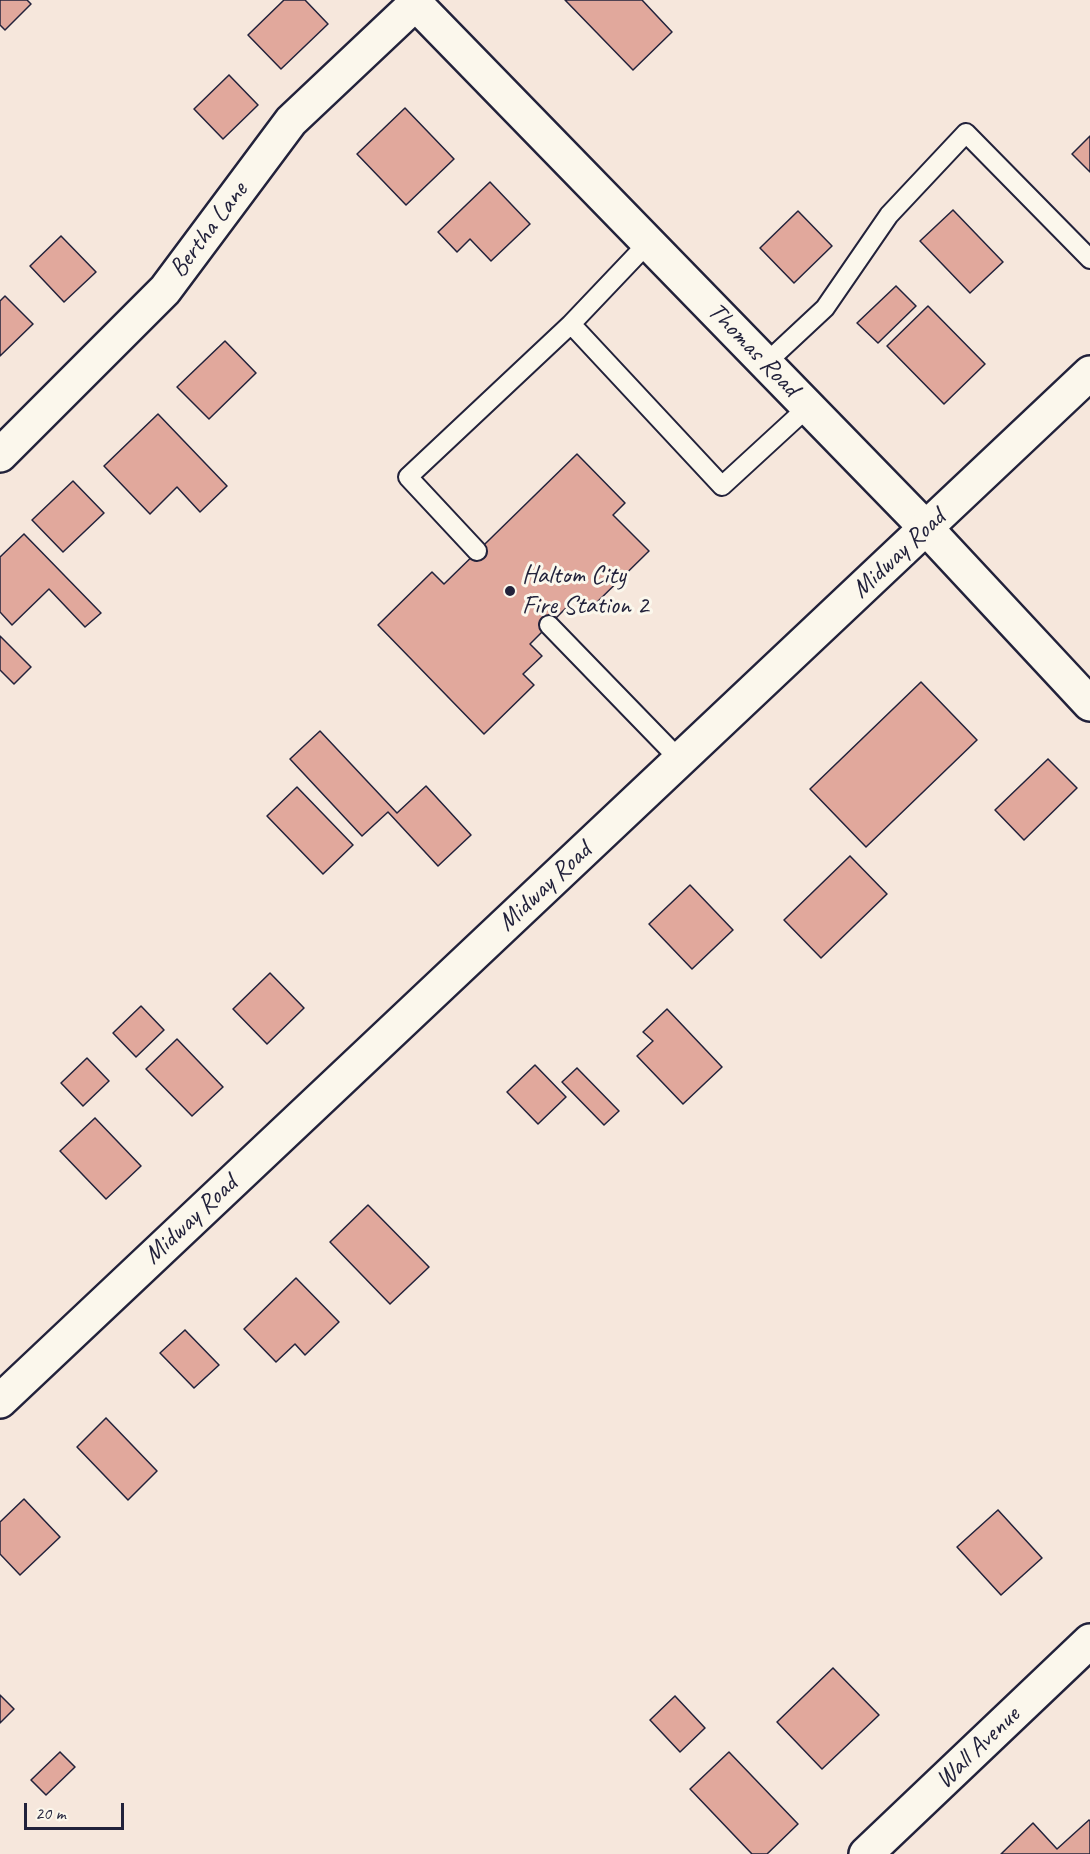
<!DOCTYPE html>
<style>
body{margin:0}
#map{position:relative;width:1090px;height:1854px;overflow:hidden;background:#f6e7dc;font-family:Caveat,sans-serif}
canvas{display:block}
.scale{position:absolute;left:24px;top:1803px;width:100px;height:27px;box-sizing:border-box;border:3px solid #22223b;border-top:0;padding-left:8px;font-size:18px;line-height:21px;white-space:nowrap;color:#22223b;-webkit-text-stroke:4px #fbf7ec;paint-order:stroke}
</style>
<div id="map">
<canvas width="1090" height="1854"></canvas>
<div class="scale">20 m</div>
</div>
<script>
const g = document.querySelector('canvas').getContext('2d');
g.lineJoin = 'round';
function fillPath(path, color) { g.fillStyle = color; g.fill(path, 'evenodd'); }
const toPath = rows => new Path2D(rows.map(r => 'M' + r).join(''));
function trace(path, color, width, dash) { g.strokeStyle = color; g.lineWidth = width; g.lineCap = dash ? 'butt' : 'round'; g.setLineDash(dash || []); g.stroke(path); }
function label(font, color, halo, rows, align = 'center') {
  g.font = font + ' Caveat,sans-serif'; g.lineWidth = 6; g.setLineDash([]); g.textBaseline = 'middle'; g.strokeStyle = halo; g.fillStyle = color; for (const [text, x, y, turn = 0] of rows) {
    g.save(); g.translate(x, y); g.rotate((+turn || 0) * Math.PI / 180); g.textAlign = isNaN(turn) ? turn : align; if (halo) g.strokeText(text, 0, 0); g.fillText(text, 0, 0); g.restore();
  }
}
const building = toPath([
 [0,0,27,0,31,4,5,30,0,25,0,0],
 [284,0,305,0,328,24,281,69,248,35,284,0],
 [565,0,642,0,672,32,633,70,565,0],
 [229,75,258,105,223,139,194,109,229,75],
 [405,108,454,159,406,205,357,154,405,108],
 [1090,136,1090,172,1072,154,1090,136],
 [490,182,530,224,491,261,470,239,457,252,438,232,490,182],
 [953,210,1003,262,970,293,920,241,953,210],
 [798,211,832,246,794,283,760,248,798,211],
 [61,236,96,272,64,302,30,266,61,236],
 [896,286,916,306,878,343,857,323,896,286],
 [5,296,33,324,0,356,0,301,5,296],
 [928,306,985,364,944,404,887,346,928,306],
 [225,341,256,373,209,419,177,387,225,341],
 [158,414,227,486,200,512,177,487,150,514,104,466,158,414],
 [577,454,625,503,613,515,649,551,589,610,576,598,530,644,542,656,523,674,534,685,484,734,378,625,432,572,444,584,577,454],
 [73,481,104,513,63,552,32,520,73,481],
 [24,534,101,613,85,627,49,589,12,625,0,612,0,557,24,534],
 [0,636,31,667,14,684,0,670,0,636],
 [921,682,977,740,866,847,810,789,921,682],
 [320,731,397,813,426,786,471,835,438,866,388,812,362,836,290,759,320,731],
 [1048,759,1077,788,1024,840,995,810,1048,759],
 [297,787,353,845,323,874,267,816,297,787],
 [850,856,887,894,821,958,784,920,850,856],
 [690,885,733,930,692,969,649,924,690,885],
 [270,973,304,1008,267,1044,233,1009,270,973],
 [141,1006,164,1030,136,1057,113,1033,141,1006],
 [667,1009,722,1067,683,1104,637,1056,653,1041,643,1032,667,1009],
 [177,1039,223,1087,192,1116,146,1069,177,1039],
 [87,1058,109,1081,83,1106,61,1083,87,1058],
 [535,1065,566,1097,538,1124,507,1092,535,1065],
 [577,1068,619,1111,604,1125,562,1082,577,1068],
 [95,1118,141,1166,106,1199,60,1151,95,1118],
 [368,1205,429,1267,390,1304,330,1242,368,1205],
 [296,1278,339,1322,305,1355,295,1344,276,1362,244,1329,296,1278],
 [185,1330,219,1365,194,1388,160,1353,185,1330],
 [106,1418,157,1471,128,1500,77,1447,106,1418],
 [24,1499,60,1537,20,1575,0,1554,0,1522,24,1499],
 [998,1510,1042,1558,1001,1595,957,1547,998,1510],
 [833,1668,879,1715,822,1769,777,1722,833,1668],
 [0,1695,14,1709,0,1723,0,1695],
 [675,1696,705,1728,680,1752,650,1720,675,1696],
 [60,1752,75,1767,46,1795,31,1780,60,1752],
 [729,1752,798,1824,767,1854,752,1854,690,1789,729,1752],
 [1089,1820,1090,1821,1090,1854,1001,1854,1033,1823,1057,1849,1089,1820]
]);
const service = toPath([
 [648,243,571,324,722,486,808,407],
 [766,363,825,308,889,215,966,133,1090,259],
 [477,551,408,477,571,324],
 [549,625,680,760]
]);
const minor = toPath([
 [412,0,926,528,1090,704],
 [0,455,165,290,291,121,415,4],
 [866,1854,1090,1641]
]);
const secondary = toPath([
 [0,1401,1090,373]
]);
const markers = [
 [510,591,6,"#22223b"]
];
const streetNames = [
 ["Bertha Lane",209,230,-53],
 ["Thomas Road",753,350,46],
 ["Midway Road",899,554,-43],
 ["Midway Road",545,887,-43],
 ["Midway Road",191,1220,-43],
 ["Wall Avenue",978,1748,-44]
];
const poiNames = [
 ["Haltom City",522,576],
 ["Fire Station 2",522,606]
];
fillPath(building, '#e1a89c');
trace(building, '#22223b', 1.5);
trace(service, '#22223b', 22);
trace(minor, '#22223b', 38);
trace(secondary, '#22223b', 38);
trace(service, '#fbf7ec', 18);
trace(minor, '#fbf7ec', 33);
trace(secondary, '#fbf7ec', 33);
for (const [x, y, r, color] of markers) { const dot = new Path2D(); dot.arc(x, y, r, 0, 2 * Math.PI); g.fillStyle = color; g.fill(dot); trace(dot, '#fbf7ec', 2); }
label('26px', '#22223b', '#fbf7ec', streetNames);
label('26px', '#22223b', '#fbf7ec', poiNames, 'left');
</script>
